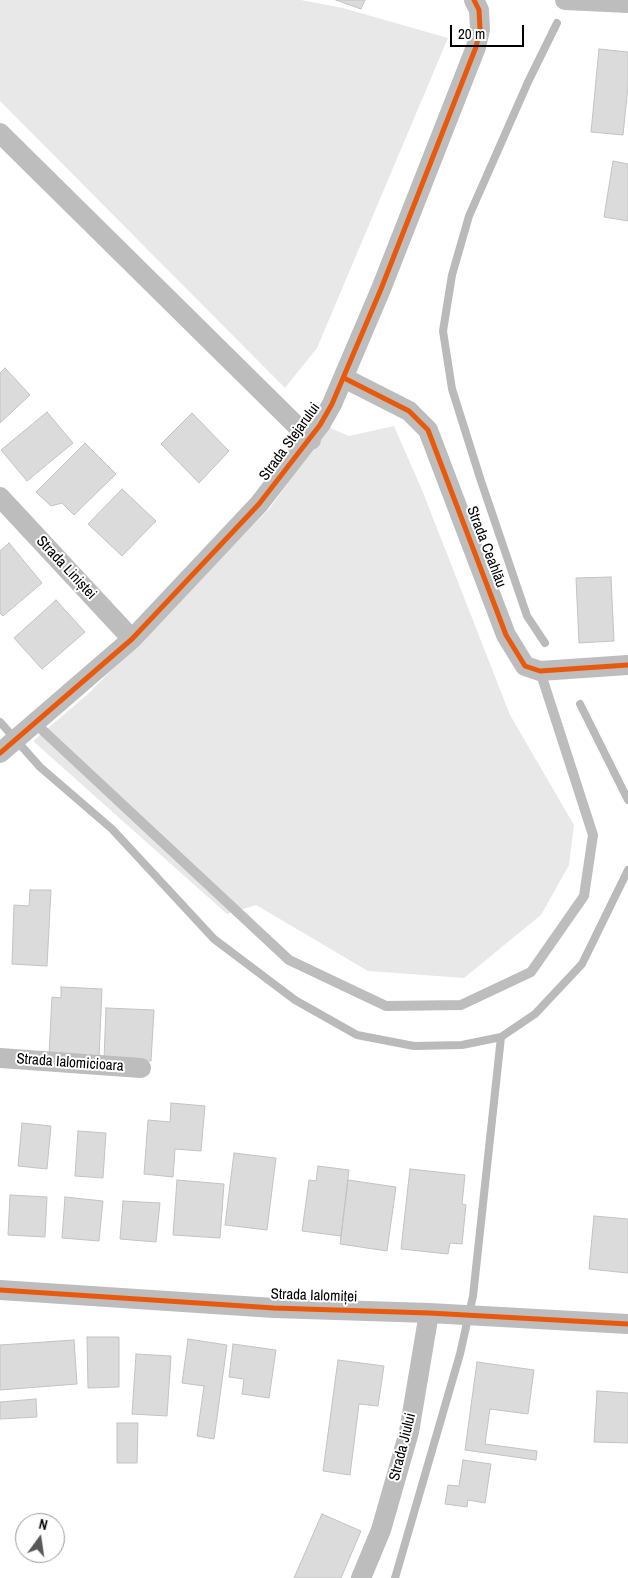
<!DOCTYPE html>
<meta charset="utf-8">
<style>
body{margin:0}
#map{position:relative;width:628px;height:1578px;overflow:hidden;background:#fff;font-family:"Archivo Narrow",sans-serif}
canvas{display:block}
.north{position:absolute;left:15px;top:1513px;width:50px;height:50px;box-sizing:border-box;background:#fff;border:1px solid #999;border-radius:50%;rotate:14deg;font-size:14px;font-weight:700;line-height:20px;text-align:center;color:#000}
.north::after{content:'';display:block;margin:auto;width:18px;height:22px;background:#595959;clip-path:polygon(50% 0,100% 100%,50% 72%,0 100%)}
.scale{position:absolute;left:450px;top:25px;width:74px;height:22px;box-sizing:border-box;border:2px solid #000;border-top:0;padding-left:6px;font-size:15px;line-height:18px;white-space:nowrap;color:#000;-webkit-text-stroke:4px #fff;paint-order:stroke}
</style>
<div id="map">
<canvas width="628" height="1578"></canvas>
<div class="north">N</div>
<div class="scale">20 m</div>
</div>
<script>
const g = document.querySelector('canvas').getContext('2d');
g.lineJoin = 'round';
function fillPath(path, color) { g.fillStyle = color; g.fill(path, 'evenodd'); }
const toPath = rows => new Path2D(rows.map(r => 'M' + r).join(''));
function trace(path, color, width, dash) { g.strokeStyle = color; g.lineWidth = width; g.lineCap = dash ? 'butt' : 'round'; g.setLineDash(dash || []); g.stroke(path); }
function label(font, color, halo, rows, align = 'center') {
  g.font = font + ' "Archivo Narrow",sans-serif'; g.lineWidth = 4; g.setLineDash([]); g.textBaseline = 'middle'; g.strokeStyle = halo; g.fillStyle = color; for (const [text, x, y, turn = 0] of rows) {
    g.save(); g.translate(x, y); g.rotate((+turn || 0) * Math.PI / 180); g.textAlign = isNaN(turn) ? turn : align; if (halo) g.strokeText(text, 0, 0); g.fillText(text, 0, 0); g.restore();
  }
}
const green = toPath([
 [0,0,301,0,343,8,448,38,317,348,285,388,0,101],
 [394,426,422,490,510,715,574,825,569,865,541,915,464,978,368,971,256,905,227,914,33,741,88,694,270,508,328,427,349,436]
]);
const stream = toPath([
 [545,643,527,616,481,481,452,389,443,331,452,275,469,216,528,82,557,23],
 [580,704,628,800],
 [0,722,40,767,112,829,214,939,295,1000,357,1035,414,1046,462,1045,501,1037,535,1014,582,964,628,870],
 [395,1578,460,1354,473,1296,501,1037]
]);
const building = toPath([
 [336,0,365,0,361,9,336,0],
 [599,49,628,52,628,86,623,135,591,132,599,49],
 [613,161,628,164,628,221,604,217,613,161],
 [5,368,30,395,0,423,0,373,5,368],
 [47,412,73,443,27,481,1,450,47,412],
 [192,413,229,451,199,483,161,444,192,413],
 [85,443,116,474,74,515,62,503,51,506,36,492,85,443],
 [122,489,156,521,122,556,88,524,122,489],
 [9,543,42,583,3,616,0,613,0,551,9,543],
 [611,577,614,641,579,643,576,578,611,577],
 [56,600,85,632,42,669,14,638,56,600],
 [30,890,51,890,47,966,12,964,14,905,29,906,30,890],
 [61,987,102,989,99,1057,49,1054,52,997,61,998,61,987],
 [106,1008,154,1010,151,1061,104,1059,106,1008],
 [171,1103,205,1106,201,1151,175,1149,173,1177,144,1174,148,1120,170,1122,171,1103],
 [22,1123,51,1126,47,1169,18,1166,22,1123],
 [78,1131,106,1133,103,1178,75,1176,78,1131],
 [234,1153,276,1158,267,1230,225,1225,234,1153],
 [318,1166,349,1170,341,1236,302,1231,309,1180,316,1181,318,1166],
 [410,1169,465,1175,462,1204,466,1205,462,1244,450,1243,448,1254,401,1249,410,1169],
 [177,1180,224,1184,220,1238,173,1235,177,1180],
 [348,1180,396,1187,387,1251,340,1244,348,1180],
 [10,1195,47,1197,45,1237,8,1235,10,1195],
 [65,1197,103,1201,99,1241,62,1238,65,1197],
 [123,1201,160,1203,156,1242,120,1239,123,1201],
 [594,1216,628,1219,628,1273,589,1269,594,1216],
 [87,1337,119,1337,119,1387,88,1388,87,1337],
 [188,1339,227,1345,214,1439,197,1436,204,1386,182,1383,188,1339],
 [74,1340,77,1384,0,1390,0,1345,74,1340],
 [233,1344,276,1350,269,1398,242,1394,244,1379,229,1377,233,1344],
 [136,1354,171,1356,167,1416,132,1414,136,1354],
 [338,1360,384,1366,378,1406,359,1404,350,1475,323,1471,338,1360],
 [477,1362,534,1370,528,1414,490,1409,485,1444,537,1451,536,1460,465,1450,477,1362],
 [597,1391,628,1393,628,1443,594,1442,597,1391],
 [36,1399,37,1417,0,1419,0,1402,36,1399],
 [117,1423,138,1423,137,1463,117,1463,117,1423],
 [463,1460,491,1464,485,1503,468,1500,467,1507,445,1504,448,1485,459,1486,463,1460],
 [322,1514,361,1531,341,1578,294,1578,322,1514]
]);
const lane = toPath([
 [36,724,289,960,386,1006,461,1005,531,972,584,896,593,835,540,671]
]);
const street = toPath([
 [565,0,628,3],
 [0,133,311,440],
 [344,378,409,411,428,430,506,635,525,666,540,671,628,665],
 [0,497,132,639],
 [0,753,132,639,259,504,320,425,332,404,381,289,476,47,480,29,479,10,474,0],
 [0,1058,141,1068],
 [0,1290,274,1308,429,1313,628,1324],
 [361,1578,381,1530,409,1432,429,1313]
]);
const cycleway = toPath([
 [344,378,409,411,428,430,506,635,525,666,540,671,628,665],
 [0,753,132,639,259,504,320,425,332,404,381,289,476,47,480,29,479,10,474,0],
 [0,1290,274,1308,429,1313,628,1324]
]);
const streetNames = [
 ["Strada Stejarului",290,442,-54],
 ["Strada Ceahlău",486,547,69],
 ["Strada Liniștei",66,568,47],
 ["Strada Ialomicioara",70,1063,4],
 ["Strada Ialomiței",314,1296,2],
 ["Strada Jiului",403,1447,-76]
];
fillPath(green, '#e8e8e8');
trace(stream, '#bababa', 8);
fillPath(building, '#dbdbdb');
trace(building, '#c3c3c3', 1);
trace(lane, '#bdbdbd', 10);
trace(street, '#bdbdbd', 20);
trace(cycleway, '#e8590c', 5);
label('15px', '#000', '#fff', streetNames);
</script>
